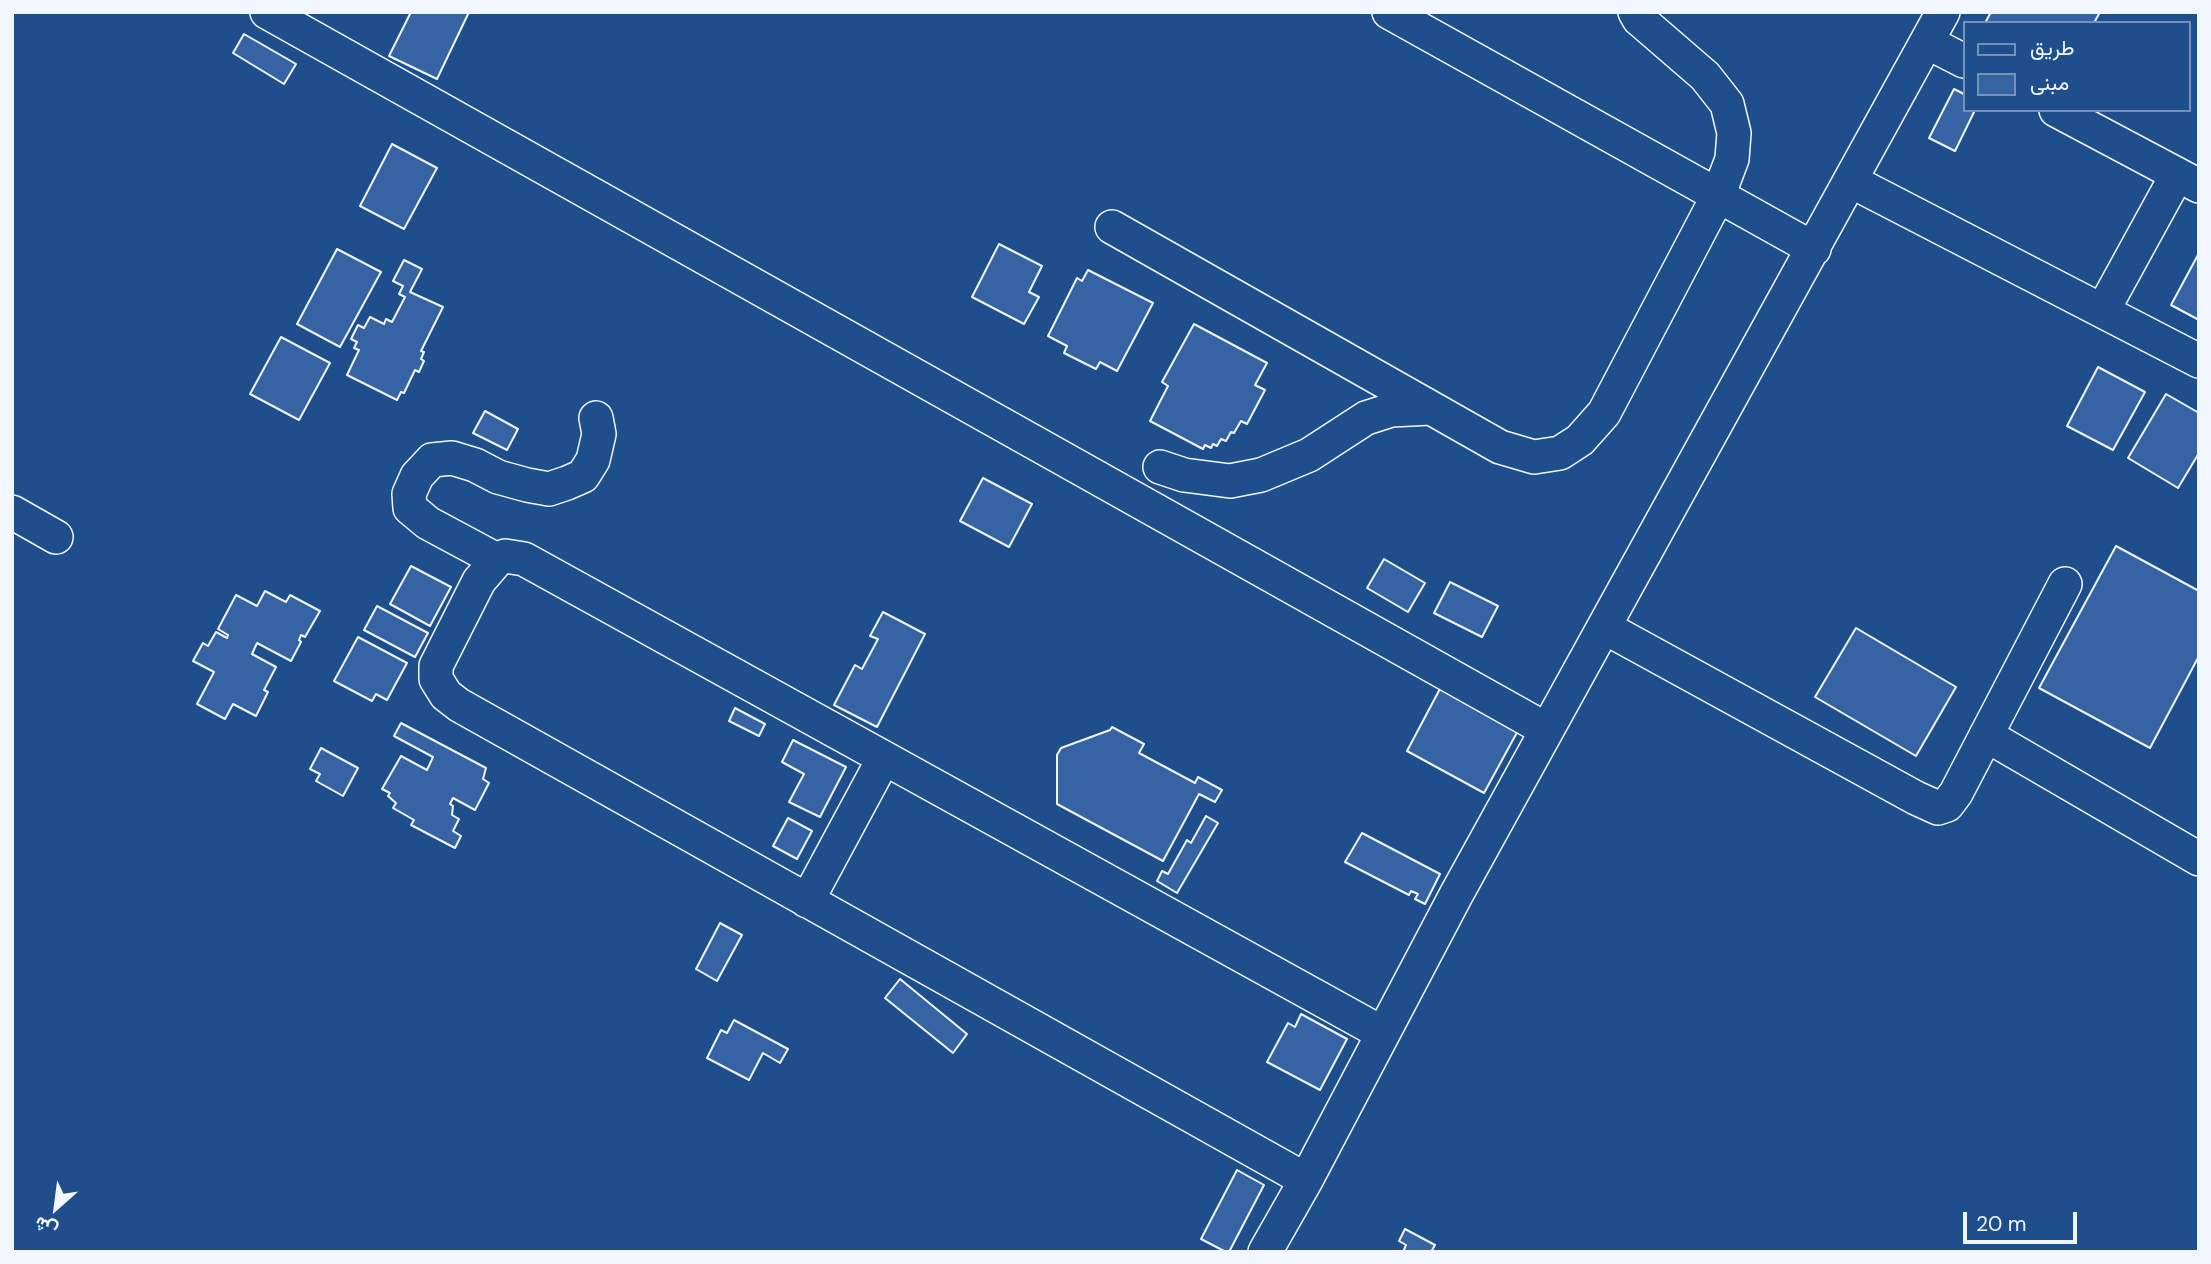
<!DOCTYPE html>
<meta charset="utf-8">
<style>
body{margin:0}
#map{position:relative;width:2211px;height:1264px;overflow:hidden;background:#1f4e8c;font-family:"DM Sans",Vazirmatn,sans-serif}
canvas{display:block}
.frame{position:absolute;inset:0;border:14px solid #f2f6ff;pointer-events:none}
.legend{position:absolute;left:1963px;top:21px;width:228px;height:91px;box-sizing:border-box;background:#1f4e8c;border:2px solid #7391ba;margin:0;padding:9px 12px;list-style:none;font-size:21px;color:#f2f6ff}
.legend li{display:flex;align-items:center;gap:14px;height:35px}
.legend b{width:35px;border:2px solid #7391ba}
.north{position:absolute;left:21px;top:1173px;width:70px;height:70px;-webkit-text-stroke:5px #1f4e8c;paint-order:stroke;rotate:208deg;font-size:19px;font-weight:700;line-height:28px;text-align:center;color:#f2f6ff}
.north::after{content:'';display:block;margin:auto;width:24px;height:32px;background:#f2f6ff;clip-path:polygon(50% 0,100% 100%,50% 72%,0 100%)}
.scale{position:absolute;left:1963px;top:1212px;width:114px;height:32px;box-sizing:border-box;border:4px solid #f2f6ff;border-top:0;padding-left:9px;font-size:21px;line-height:24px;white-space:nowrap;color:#f2f6ff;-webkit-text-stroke:5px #1f4e8c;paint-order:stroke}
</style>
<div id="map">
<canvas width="2211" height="1264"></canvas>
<div class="frame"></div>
<ul class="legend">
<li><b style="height:9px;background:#1f4e8c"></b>طريق</li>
<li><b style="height:19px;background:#3563a3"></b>مبنى</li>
</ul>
<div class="north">ش</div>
<div class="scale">20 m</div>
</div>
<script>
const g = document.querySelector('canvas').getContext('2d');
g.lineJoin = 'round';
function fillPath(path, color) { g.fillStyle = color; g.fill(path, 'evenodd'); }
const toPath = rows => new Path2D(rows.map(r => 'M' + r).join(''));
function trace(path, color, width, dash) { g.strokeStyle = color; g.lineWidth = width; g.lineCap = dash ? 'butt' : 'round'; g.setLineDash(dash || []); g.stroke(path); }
const building = toPath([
 [411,12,469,12,437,79,389,56,411,12],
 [1991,12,2100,12,2094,23,1985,23,1991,12],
 [244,34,296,64,284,84,233,53,244,34],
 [1954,89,1964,94,1964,110,1975,110,1955,151,1929,138,1954,89],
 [392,144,437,168,404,229,360,206,392,144],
 [999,244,1042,266,1029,292,1039,297,1024,324,972,297,999,244],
 [337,249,381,272,340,347,297,324,337,249],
 [2199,253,2199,320,2171,305,2199,253],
 [404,260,422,269,410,292,443,307,421,351,424,352,421,359,424,361,419,372,415,370,404,393,401,392,397,400,347,375,359,350,354,348,357,342,351,339,358,325,364,328,370,317,384,324,386,319,392,322,405,297,399,294,403,286,393,281,404,260],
 [1088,270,1153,303,1117,371,1100,362,1096,369,1064,353,1067,346,1048,336,1077,278,1082,281,1088,270],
 [1194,324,1267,363,1255,385,1265,390,1247,424,1241,421,1234,433,1231,432,1226,441,1221,439,1217,446,1213,444,1211,448,1205,445,1203,449,1150,421,1168,386,1162,382,1194,324],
 [281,337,330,363,299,420,250,394,281,337],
 [2098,367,2145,392,2113,450,2067,426,2098,367],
 [2166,394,2199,413,2199,453,2178,488,2128,458,2166,394],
 [485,411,518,429,507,450,473,433,485,411],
 [983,478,1032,504,1009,547,960,521,983,478],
 [2116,546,2199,591,2199,656,2150,748,2039,688,2116,546],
 [1384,559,1425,583,1408,612,1367,588,1384,559],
 [411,566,451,587,430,626,390,604,411,566],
 [1450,582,1498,606,1482,637,1434,613,1450,582],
 [265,591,286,602,290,595,320,611,305,637,301,635,299,640,301,642,291,661,257,643,252,654,276,667,264,690,268,692,256,716,233,704,225,719,197,704,214,672,193,661,203,643,208,646,216,632,227,638,228,635,218,629,236,595,257,606,265,591],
 [377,606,428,633,415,657,364,630,377,606],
 [883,612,925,634,877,727,834,705,855,665,862,669,878,639,870,636,883,612],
 [1856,628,1956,687,1916,756,1815,697,1856,628],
 [358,637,407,663,387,700,376,694,372,701,334,681,358,637],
 [1442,685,1520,727,1484,793,1407,751,1442,685],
 [735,708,765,724,759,736,729,721,735,708],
 [401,723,486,768,483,779,489,783,475,810,453,798,450,804,453,806,452,815,459,819,453,831,461,836,455,848,411,825,414,820,393,808,396,803,388,796,390,793,382,789,401,756,427,770,433,757,394,736,401,723],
 [1112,727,1144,744,1139,753,1195,783,1198,777,1222,790,1215,802,1199,794,1163,861,1057,804,1057,755,1061,748,1110,730,1112,727],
 [793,740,846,767,820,817,789,802,804,774,782,762,793,740],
 [321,748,358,768,343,796,316,781,320,774,310,769,321,748],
 [1206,816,1218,823,1177,893,1157,881,1162,871,1168,874,1187,840,1191,843,1206,816],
 [788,818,812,831,797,859,773,846,788,818],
 [1362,833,1440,874,1425,904,1415,899,1418,894,1411,891,1409,895,1345,862,1362,833],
 [720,923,742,935,717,981,696,969,720,923],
 [900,979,967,1034,953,1053,885,998,900,979],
 [1301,1014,1347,1039,1320,1090,1267,1062,1288,1023,1295,1027,1301,1014],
 [734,1020,788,1049,780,1063,763,1053,749,1080,707,1058,721,1030,727,1033,734,1020],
 [1237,1170,1264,1185,1229,1252,1226,1252,1201,1239,1237,1170],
 [1405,1229,1435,1245,1431,1252,1403,1252,1406,1245,1399,1241,1405,1229]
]);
const minor = toPath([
 [267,12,1547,730],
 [1389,12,1814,249],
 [1927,42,1964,61],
 [2056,110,2199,186],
 [1851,181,2199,361],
 [1112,227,1500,447,1534,457,1560,453,1580,440,1604,413,1718,196,1732,159,1734,133,1727,104,1705,76,1639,19,1635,12],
 [2103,310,2177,175],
 [1160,467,1184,475,1230,481,1261,475,1309,455,1366,418,1391,410,1430,408],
 [12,512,56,537],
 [497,560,428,523,410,508,409,494,417,476,432,460,452,458,475,465,498,477,527,485,549,489,567,483,583,476,593,460,599,434,596,418],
 [1604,627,1916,798,1938,808,1947,805,1956,793,2065,584],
 [1986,735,2199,859],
 [807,901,884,758],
 [1306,1180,459,705,446,695,436,679,436,666,479,581,497,560,505,556,524,559,1382,1033],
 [1265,1252,1306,1180,1456,895,1943,12]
]);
fillPath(building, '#3563a3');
trace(building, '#f2f6ff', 2);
trace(minor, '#f2f6ff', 36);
trace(minor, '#1f4e8c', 33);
</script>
